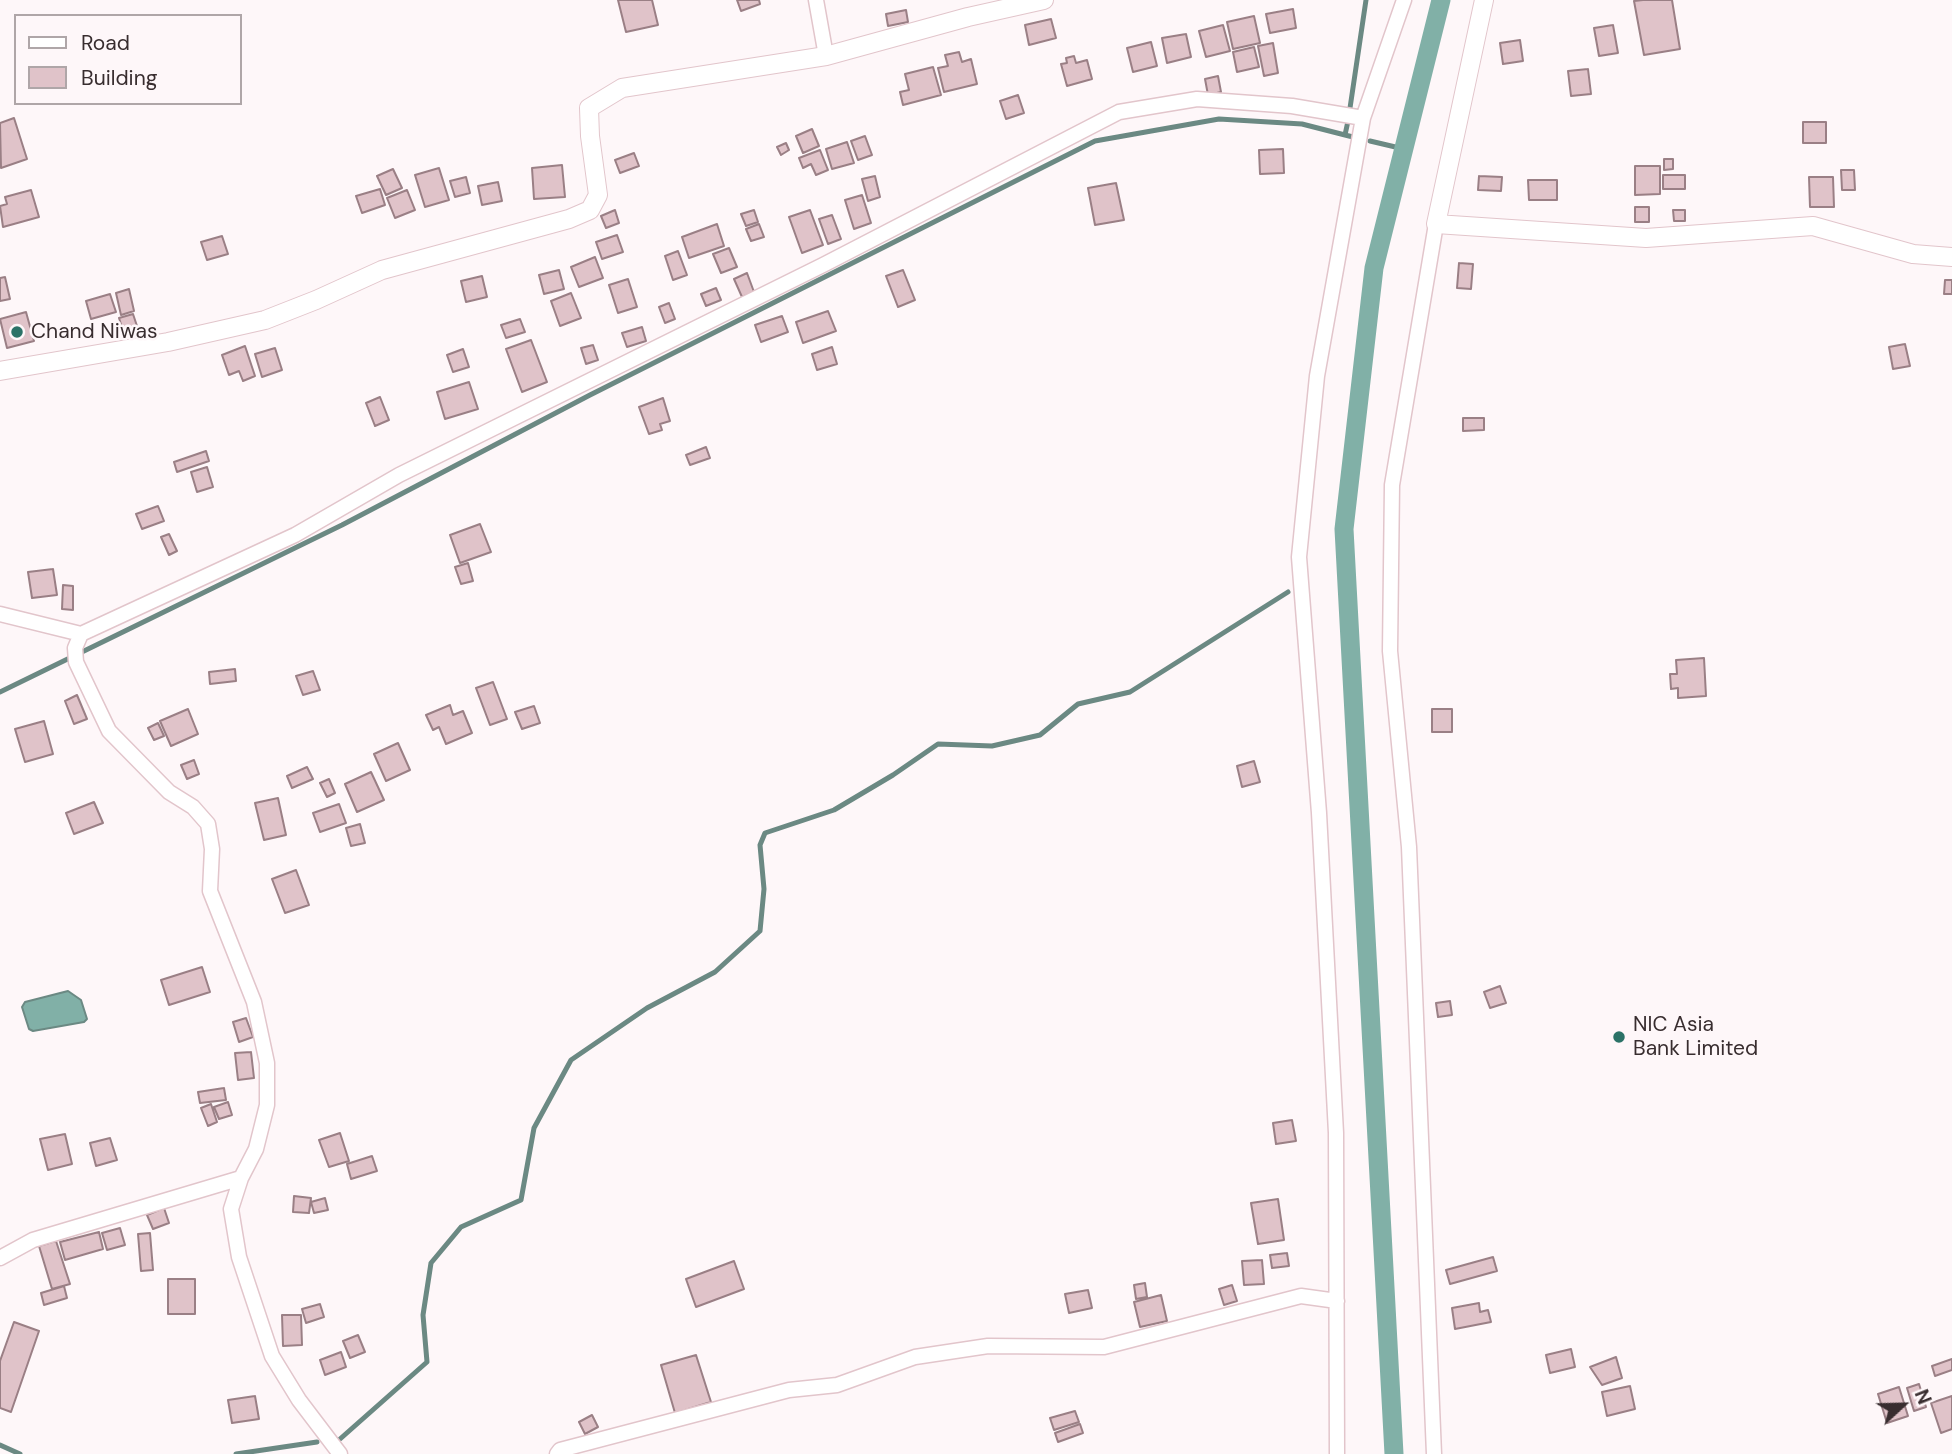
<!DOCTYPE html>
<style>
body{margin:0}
#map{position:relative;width:1952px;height:1454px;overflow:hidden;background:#fef7f9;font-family:"DM Sans",sans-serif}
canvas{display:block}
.legend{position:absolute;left:14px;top:14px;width:228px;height:91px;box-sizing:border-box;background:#fef7f9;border:2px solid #afa6a8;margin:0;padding:9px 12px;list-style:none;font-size:21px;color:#382d2f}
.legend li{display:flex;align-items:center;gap:14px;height:35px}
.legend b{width:35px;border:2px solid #afa6a8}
.north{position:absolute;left:1868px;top:1370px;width:70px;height:70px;-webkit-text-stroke:5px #fef7f9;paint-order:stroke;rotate:68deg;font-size:19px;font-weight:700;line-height:28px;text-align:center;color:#382d2f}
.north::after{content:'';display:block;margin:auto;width:24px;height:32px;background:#382d2f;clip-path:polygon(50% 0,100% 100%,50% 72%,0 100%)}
</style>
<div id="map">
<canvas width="1952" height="1454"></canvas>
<ul class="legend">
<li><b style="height:9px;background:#fff"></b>Road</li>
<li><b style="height:19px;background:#e0c3c9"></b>Building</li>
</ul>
<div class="north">N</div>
</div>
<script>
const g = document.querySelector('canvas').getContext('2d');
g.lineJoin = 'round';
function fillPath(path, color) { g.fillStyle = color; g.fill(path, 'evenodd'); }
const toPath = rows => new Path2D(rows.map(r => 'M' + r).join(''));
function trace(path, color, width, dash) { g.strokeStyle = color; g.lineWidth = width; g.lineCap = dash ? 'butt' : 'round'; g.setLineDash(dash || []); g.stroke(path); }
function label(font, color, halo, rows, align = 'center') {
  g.font = font + ' "DM Sans",sans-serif'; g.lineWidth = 5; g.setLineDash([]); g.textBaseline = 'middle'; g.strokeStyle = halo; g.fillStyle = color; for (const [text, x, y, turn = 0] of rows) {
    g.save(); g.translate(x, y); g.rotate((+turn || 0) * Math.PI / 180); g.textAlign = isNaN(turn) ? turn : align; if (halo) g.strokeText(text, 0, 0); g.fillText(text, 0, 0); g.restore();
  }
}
const water = toPath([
 [68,991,81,1000,87,1019,84,1022,33,1031,29,1029,22,1007,25,1002,68,991]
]);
const stream = toPath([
 [1350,108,1366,0],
 [1348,121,1345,135,1353,137],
 [1370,141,1404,149],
 [0,692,342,525,590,395,1095,141,1219,119,1302,124,1345,135],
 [340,1439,427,1362,423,1315,431,1263,461,1227,521,1200,534,1128,571,1060,647,1008,715,972,760,931,764,889,760,845,765,833,834,810,893,775,938,744,992,746,1040,735,1078,704,1130,692,1288,592],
 [0,1445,20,1454],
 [236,1454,317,1442]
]);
const canal = toPath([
 [1394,1454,1344,529,1374,268,1441,0]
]);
const building = toPath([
 [618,0,652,0,658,25,626,32,618,0],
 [737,0,759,0,760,4,741,11,737,0],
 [1643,0,1672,0,1680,49,1644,55,1634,1,1643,0],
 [1293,9,1296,28,1270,33,1266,14,1293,9],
 [906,10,908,22,888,26,886,14,906,10],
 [1254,16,1260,43,1233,49,1227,22,1254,16],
 [1051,19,1056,38,1029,45,1025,25,1051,19],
 [1223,25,1230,51,1206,57,1199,31,1223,25],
 [1613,25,1618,53,1599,56,1594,28,1613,25],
 [1186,34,1191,57,1167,63,1162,38,1186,34],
 [1520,40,1523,61,1503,64,1500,43,1520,40],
 [1151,42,1157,66,1133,72,1127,48,1151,42],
 [1273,43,1278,73,1264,76,1258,46,1273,43],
 [1254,47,1259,67,1237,72,1233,52,1254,47],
 [959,52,962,62,971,59,977,84,944,92,938,68,948,66,945,55,959,52],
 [1074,56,1076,63,1087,60,1092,79,1067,86,1061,64,1067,63,1066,58,1074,56],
 [933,67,941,95,903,105,900,92,909,90,905,74,933,67],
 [1588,69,1591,94,1571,96,1568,71,1588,69],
 [1218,76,1221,92,1208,95,1205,79,1218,76],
 [1018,95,1024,113,1006,119,1000,101,1018,95],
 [14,118,27,159,1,168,0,123,14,118],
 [1803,122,1826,122,1826,143,1803,143,1803,122],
 [812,129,819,146,803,153,796,136,812,129],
 [865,136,872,155,858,160,851,141,865,136],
 [847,142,854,163,832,169,826,149,847,142],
 [786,143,789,150,781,155,777,147,786,143],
 [1283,149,1284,173,1260,174,1259,150,1283,149],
 [820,150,828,170,816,175,811,164,803,168,799,158,820,150],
 [634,153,639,166,620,173,615,160,634,153],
 [1664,159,1673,159,1673,169,1664,170,1664,159],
 [562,165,565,197,534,199,532,168,562,165],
 [1635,166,1660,166,1660,194,1635,195,1635,166],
 [439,168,449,200,425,207,415,175,439,168],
 [393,169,402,188,386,195,377,176,393,169],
 [1841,170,1854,170,1855,190,1842,190,1841,170],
 [1663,175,1685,175,1685,189,1663,189,1663,175],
 [875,176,880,197,868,201,862,179,875,176],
 [1479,176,1502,177,1501,191,1478,190,1479,176],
 [466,177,470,193,455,197,450,181,466,177],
 [1809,177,1833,177,1834,207,1810,207,1809,177],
 [1528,180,1557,180,1557,200,1529,200,1528,180],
 [498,182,502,201,482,205,478,186,498,182],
 [1116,183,1124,220,1095,225,1088,188,1116,183],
 [380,189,385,205,362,213,356,196,380,189],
 [31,190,39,217,3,227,0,206,7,204,5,197,31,190],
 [407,190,415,210,395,218,387,198,407,190],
 [862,195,871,223,854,229,845,200,862,195],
 [1635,207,1649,207,1649,222,1635,222,1635,207],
 [615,210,619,223,606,228,601,216,615,210],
 [754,210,758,222,746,226,741,214,754,210],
 [810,210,823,245,802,253,789,217,810,210],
 [1673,210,1685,210,1685,221,1674,221,1673,210],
 [832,215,841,239,828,244,819,219,832,215],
 [717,224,724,246,689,258,682,237,717,224],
 [759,224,764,237,751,241,746,229,759,224],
 [617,235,623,252,602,259,596,242,617,235],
 [222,236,228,254,207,260,201,242,222,236],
 [729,248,737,267,721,273,713,254,729,248],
 [678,251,687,275,673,280,665,256,678,251],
 [595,257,603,278,579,287,571,267,595,257],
 [1459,263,1473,264,1471,289,1457,288,1459,263],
 [559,270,564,289,544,294,539,275,559,270],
 [903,270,915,300,898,307,886,276,903,270],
 [747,273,754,292,742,297,734,279,747,273],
 [482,276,487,297,466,302,461,281,482,276],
 [5,277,10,299,0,301,0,278,5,277],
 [628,279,637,307,618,313,609,285,628,279],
 [1945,280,1952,280,1952,294,1944,294,1945,280],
 [716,288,721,300,706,306,701,294,716,288],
 [129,289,134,311,121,315,116,293,129,289],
 [571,293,581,318,560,326,551,301,571,293],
 [110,294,116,312,91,319,86,301,110,294],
 [669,303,675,319,665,323,659,307,669,303],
 [828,311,836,331,803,343,796,322,828,311],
 [26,312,34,341,7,348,0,319,26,312],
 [133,314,139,332,125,337,119,318,133,314],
 [782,316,788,332,761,342,755,325,782,316],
 [520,319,525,332,506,338,501,325,520,319],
 [642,327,646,341,627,347,622,333,642,327],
 [531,340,547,382,522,392,506,349,531,340],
 [1905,344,1910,366,1893,369,1889,347,1905,344],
 [593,345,598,360,586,364,581,348,593,345],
 [245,346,255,376,243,381,239,371,229,375,222,355,245,346],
 [832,347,837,364,817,370,812,354,832,347],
 [275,348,282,370,262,377,255,354,275,348],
 [463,349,469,367,453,372,447,355,463,349],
 [469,382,478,409,445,419,437,392,469,382],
 [380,397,389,420,375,426,366,403,380,397],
 [663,398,670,421,660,424,662,430,649,434,639,407,663,398],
 [1463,418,1484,418,1484,430,1463,431,1463,418],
 [706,447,710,458,690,465,686,455,706,447],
 [206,451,209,461,177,472,174,462,206,451],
 [207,467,213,487,197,492,191,472,207,467],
 [158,506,164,521,142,529,136,514,158,506],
 [480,524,491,552,460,563,450,535,480,524],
 [169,534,177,551,169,555,161,537,169,534],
 [468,563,473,581,461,584,455,567,468,563],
 [53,569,57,595,32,598,28,572,53,569],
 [63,585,73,586,73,610,62,609,63,585],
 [1704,658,1706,696,1678,698,1678,688,1671,689,1670,674,1677,674,1676,660,1704,658],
 [235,669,236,681,210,684,209,672,235,669],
 [313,671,320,690,303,695,296,676,313,671],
 [493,682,507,719,490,725,476,688,493,682],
 [77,695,87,719,74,724,65,701,77,695],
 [450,705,453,715,463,711,472,733,446,744,439,727,433,730,426,715,450,705],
 [534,706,540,723,522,729,515,712,534,706],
 [188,709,198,734,171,746,160,721,188,709],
 [1432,709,1452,709,1452,732,1432,732,1432,709],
 [44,721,53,754,25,762,15,729,44,721],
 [158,723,164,736,154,740,148,728,158,723],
 [398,743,410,770,386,781,374,754,398,743],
 [194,760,199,774,187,779,181,765,194,760],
 [1254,761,1260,782,1242,787,1237,766,1254,761],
 [307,767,313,779,292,788,287,776,307,767],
 [371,772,384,800,357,812,345,784,371,772],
 [329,779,335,793,327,797,320,783,329,779],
 [278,798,286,835,264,840,255,803,278,798],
 [94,802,103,823,74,834,66,813,94,802],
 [339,804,346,823,320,832,313,813,339,804],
 [360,824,365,843,351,846,346,828,360,824],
 [296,870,309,905,285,913,272,879,296,870],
 [202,967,210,992,169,1005,161,980,202,967],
 [1500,986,1506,1003,1490,1008,1484,992,1500,986],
 [1450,1001,1452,1015,1438,1017,1436,1003,1450,1001],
 [246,1018,253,1037,239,1042,233,1022,246,1018],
 [251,1052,254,1078,238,1080,235,1053,251,1052],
 [224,1088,226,1100,200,1103,198,1092,224,1088],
 [228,1102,232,1115,219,1119,214,1107,228,1102],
 [211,1104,217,1122,208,1126,201,1108,211,1104],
 [1292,1120,1296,1141,1276,1144,1273,1123,1292,1120],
 [340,1133,349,1161,329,1167,319,1140,340,1133],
 [65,1134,72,1164,48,1170,40,1139,65,1134],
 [110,1138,117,1160,96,1166,90,1143,110,1138],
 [372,1156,377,1171,351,1179,347,1164,372,1156],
 [294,1196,311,1198,309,1213,293,1212,294,1196],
 [325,1198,328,1210,314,1213,311,1202,325,1198],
 [1278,1199,1284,1240,1258,1244,1251,1203,1278,1199],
 [164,1208,169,1223,153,1229,147,1215,164,1208],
 [120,1228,125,1245,107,1250,102,1233,120,1228],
 [99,1232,103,1249,65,1260,60,1242,99,1232],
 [150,1233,153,1270,141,1271,138,1234,150,1233],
 [56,1241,70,1284,52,1289,39,1246,56,1241],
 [1287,1253,1289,1266,1272,1268,1270,1255,1287,1253],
 [1493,1257,1497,1271,1450,1284,1446,1270,1493,1257],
 [1262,1260,1264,1284,1244,1285,1242,1261,1262,1260],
 [734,1261,744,1289,696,1307,686,1279,734,1261],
 [168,1279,195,1279,195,1314,168,1314,168,1279],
 [1145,1283,1147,1297,1136,1299,1134,1285,1145,1283],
 [1232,1285,1237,1301,1224,1305,1219,1289,1232,1285],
 [64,1286,67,1298,44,1305,41,1293,64,1286],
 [1088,1290,1092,1308,1069,1313,1065,1294,1088,1290],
 [1161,1295,1167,1321,1140,1327,1134,1302,1161,1295],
 [1479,1303,1480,1312,1488,1310,1491,1322,1455,1329,1452,1308,1479,1303],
 [320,1304,324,1317,306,1323,302,1309,320,1304],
 [282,1315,301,1315,302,1345,283,1346,282,1315],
 [14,1322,39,1331,11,1412,0,1408,0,1361,14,1322],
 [358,1335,365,1352,350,1358,343,1341,358,1335],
 [1571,1349,1575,1367,1550,1373,1546,1355,1571,1349],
 [341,1352,346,1367,325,1375,320,1360,341,1352],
 [696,1355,711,1402,675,1413,661,1365,696,1355],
 [1616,1357,1622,1378,1602,1385,1590,1367,1616,1357],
 [1952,1359,1952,1370,1935,1376,1932,1366,1952,1359],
 [1919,1384,1926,1407,1914,1411,1907,1388,1919,1384],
 [1630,1386,1635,1409,1607,1416,1602,1392,1630,1386],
 [1899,1387,1908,1416,1887,1423,1878,1394,1899,1387],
 [255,1396,259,1419,232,1423,228,1400,255,1396],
 [1952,1396,1952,1429,1941,1433,1931,1403,1952,1396],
 [1075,1411,1079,1422,1054,1430,1050,1418,1075,1411],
 [592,1415,598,1427,585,1434,579,1422,592,1415],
 [1080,1424,1083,1433,1058,1442,1055,1433,1080,1424]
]);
const minor = toPath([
 [816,0,826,56],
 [0,614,81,634,295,535,399,475,823,265,1119,112,1197,99,1292,106,1363,118],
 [81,634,75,648,76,662,109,731,169,792,193,807,208,824,212,849,210,891,254,1002,267,1063,267,1105,256,1149,241,1178,231,1209,239,1257,272,1356,299,1400,340,1454],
 [0,1258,33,1240,241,1178],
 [557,1454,560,1450,789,1390,837,1385,915,1357,988,1346,1104,1347,1301,1296,1337,1301],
 [1337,1454,1336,1133,1319,813,1299,557,1317,376,1363,118,1404,0],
 [1434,1454,1409,847,1390,651,1392,485,1436,224]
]);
const tertiary = toPath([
 [1484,0,1436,224,1646,238,1813,226,1913,254,1952,257],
 [0,371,168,342,265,320,316,300,382,270,569,219,590,210,598,195,590,136,589,108,622,88,826,56,968,17,1044,0]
]);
const markers = [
 [17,332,7,"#2b7267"],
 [1619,1037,7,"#2b7267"]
];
const poiNames = [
 ["Chand Niwas",31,332],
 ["NIC Asia",1633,1025],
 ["Bank Limited",1633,1049]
];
fillPath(water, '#81b0a7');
trace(water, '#6b8983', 2);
trace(stream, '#6b8983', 5);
trace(canal, '#81b0a7', 19);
fillPath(building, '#e0c3c9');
trace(building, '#9a7f85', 2);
trace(minor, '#e2c5cb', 17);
trace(tertiary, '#e2c5cb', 20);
trace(minor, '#fff', 14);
trace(tertiary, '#fff', 18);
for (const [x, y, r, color] of markers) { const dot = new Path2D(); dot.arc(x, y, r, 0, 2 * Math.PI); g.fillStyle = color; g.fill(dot); trace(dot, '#fef7f9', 2.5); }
label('21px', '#382d2f', '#fef7f9', poiNames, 'left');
</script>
